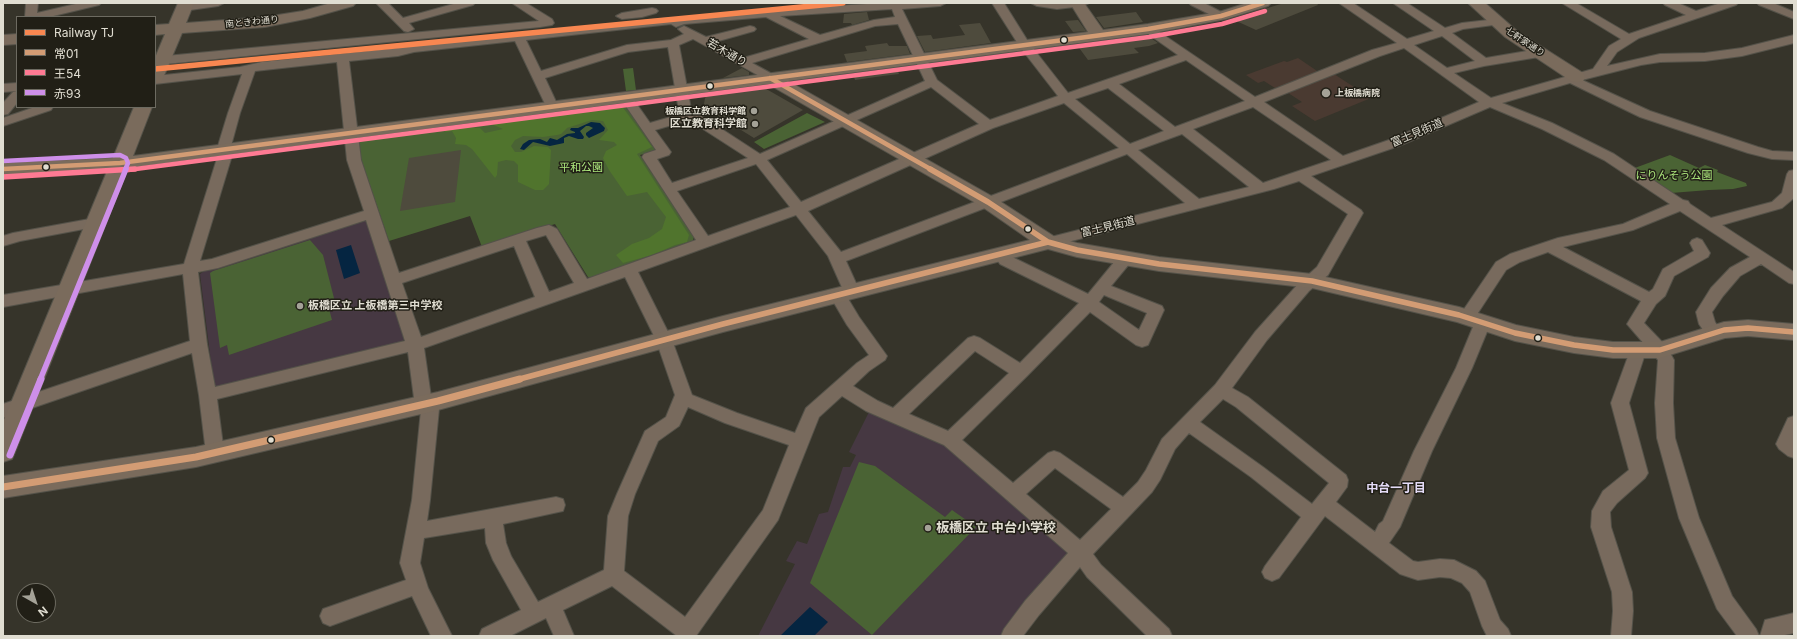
<!DOCTYPE html>
<meta charset="utf-8">
<style>
body{margin:0}
#map{position:relative;width:1797px;height:639px;overflow:hidden;background:#36342a;font-family:Inter,"Noto Sans JP",sans-serif}
canvas{display:block}
.frame{position:absolute;inset:0;border:4px solid #e0ddd1;pointer-events:none}
.legend{position:absolute;left:16px;top:16px;width:140px;height:92px;box-sizing:border-box;background:#211f16;border:1px solid #6d6b61;margin:0;padding:5px 7px;list-style:none;font-size:12px;color:#e0ddd1}
.legend li{display:flex;align-items:center;gap:8px;height:20px}
.legend b{width:20px;border:1px solid #6d6b61}
.north{position:absolute;left:16px;top:583px;width:40px;height:40px;box-sizing:border-box;background:#211f16;border:1px solid #6d6b61;border-radius:50%;rotate:141deg;font-size:11px;font-weight:700;line-height:16px;text-align:center;color:#e0ddd1}
.north::after{content:'';display:block;margin:auto;width:14px;height:18px;background:#a4a297;clip-path:polygon(50% 0,100% 100%,50% 72%,0 100%)}
</style>
<div id="map">
<canvas width="1797" height="639"></canvas>
<div class="frame"></div>
<ul class="legend">
<li><b style="height:5px;background:#f88751"></b>Railway TJ</li>
<li><b style="height:5px;background:#d39c74"></b>常01</li>
<li><b style="height:5px;background:#fe7a93"></b>王54</li>
<li><b style="height:5px;background:#ce8fe9"></b>赤93</li>
</ul>
<div class="north">N</div>
</div>
<script>
const g = document.querySelector('canvas').getContext('2d');
g.lineJoin = 'round';
function fillPath(path, color) { g.fillStyle = color; g.fill(path, 'evenodd'); }
const toPath = rows => new Path2D(rows.map(r => 'M' + r).join(''));
function trace(path, color, width, dash) { g.strokeStyle = color; g.lineWidth = width; g.lineCap = dash ? 'butt' : 'round'; g.setLineDash(dash || []); g.stroke(path); }
function label(font, color, halo, rows, align = 'center') {
  g.font = font + ' Inter,"Noto Sans JP",sans-serif'; g.lineWidth = 3; g.setLineDash([]); g.textBaseline = 'middle'; g.strokeStyle = halo; g.fillStyle = color; for (const [text, x, y, turn = 0] of rows) {
    g.save(); g.translate(x, y); g.rotate((+turn || 0) * Math.PI / 180); g.textAlign = isNaN(turn) ? turn : align; if (halo) g.strokeText(text, 0, 0); g.fillText(text, 0, 0); g.restore();
  }
}
const education = toPath([
 [365,219,369,220,406,337,402,342,223,387,214,386,200,274,210,267],
 [869,412,950,446,1067,548,1070,555,1004,636,758,636,795,564,786,561,797,541,807,544,819,514,828,512,843,467,850,467,856,455,849,452]
]);
const medical = toPath([
 [1298,58,1326,77,1334,74,1371,98,1315,121,1292,106,1302,102,1279,87,1275,88,1264,81,1258,83,1246,75,1284,61,1287,62]
]);
const green = toPath([
 [633,68,636,90,626,91,623,69],
 [623,103,656,148,654,151,640,155,694,237,692,243,594,277,588,277,555,224,482,247,470,216,389,241,360,157,358,138,363,135],
 [807,113,825,122,764,149,754,142],
 [1670,155,1699,168,1705,165,1718,170,1717,172,1746,183,1747,186,1733,189,1709,190,1671,193,1632,169],
 [310,240,323,255,336,306,329,309,332,320,229,355,227,345,220,348,210,273,213,271],
 [859,462,875,466,945,517,952,510,976,527,872,635,810,583]
]);
const forest = toPath([
 [621,105,652,147,637,154,689,235,687,242,675,245,652,255,623,263,616,255,632,244,649,238,662,229,666,217,647,192,627,196,609,170,603,158,606,151,617,145,614,142,599,140,608,130,603,121,592,120,567,128,561,134,557,135,543,137,523,136,515,140,511,146,515,152,521,152,534,146,548,147,551,150,549,184,543,190,535,190,518,182,518,165,514,161,506,160,498,162,497,175,495,178,472,149,466,145,455,144,456,138,452,131,445,132,447,125,459,123,459,127,480,128,485,133,503,129,489,123,492,119]
]);
const water = toPath([
 [591,122,600,123,605,128,604,131,589,138,586,135,586,133,593,128,589,126,586,126,580,131,584,137,583,139,578,139,569,136,564,138,564,143,550,146,533,142,524,150,520,149,523,144,529,140,540,139,547,142,550,138,557,140,567,134,575,133,575,132,570,130,571,128,578,128],
 [351,245,360,273,344,279,336,250],
 [810,607,828,622,814,636,780,636]
]);
const building = toPath([
 [1284,3,1317,3,1318,5,1256,30,1232,19],
 [867,12,869,20,852,25,851,23,843,23,844,14],
 [1136,12,1143,22,1104,28,1096,17],
 [1078,20,1086,31,1073,32,1065,21],
 [980,23,991,43,925,52,917,36,931,35,933,39,965,35,959,25],
 [1148,36,1158,43,1149,46,1134,48,1139,53,1088,60,1077,45],
 [887,43,889,46,907,46,910,54,847,62,844,54,867,51,865,46],
 [742,68,749,72,749,75,723,78],
 [897,68,899,74,883,76,855,80,853,74],
 [761,86,803,110,754,138,707,109,704,104,705,98,709,93],
 [461,150,455,202,400,211,409,158]
]);
const street = toPath([
 [26,3,38,3,37,13,80,3,101,3,99,5,49,17,25,17,26,3],
 [195,3,224,3,218,6,183,11,177,8,179,6,195,3],
 [376,3,388,3,403,18,457,3,475,3,473,5,409,23,414,29,408,32,404,31,376,3],
 [512,3,526,3,552,19,554,23,552,25,540,27,155,65,155,57,539,21,512,3],
 [883,3,946,3,940,6,902,9,937,80,990,120,1058,96,1020,47,992,3,1004,3,1029,43,1068,93,1178,55,1144,31,1142,29,1148,26,1152,27,1255,97,1372,50,1397,43,1339,3,1353,3,1407,39,1434,31,1393,3,1407,3,1445,28,1462,23,1497,19,1501,20,1503,22,1501,24,1463,29,1452,33,1486,58,1539,49,1543,50,1545,53,1543,56,1539,57,1484,66,1454,73,1491,98,1593,69,1609,46,1621,39,1562,3,1576,3,1629,34,1686,15,1665,5,1663,3,1678,3,1696,11,1721,3,1738,3,1736,5,1639,38,1617,52,1607,66,1660,54,1705,53,1742,48,1794,35,1794,43,1742,56,1705,61,1660,62,1641,65,1582,80,1650,111,1758,147,1772,151,1794,152,1794,160,1772,159,1748,153,1640,117,1570,83,1502,103,1552,123,1614,154,1683,200,1688,201,1690,204,1711,218,1772,202,1782,193,1787,174,1789,171,1794,170,1794,198,1782,208,1722,225,1794,272,1794,284,1789,283,1761,264,1740,276,1723,296,1712,312,1715,322,1722,333,1720,337,1714,339,1708,337,1699,324,1696,312,1711,288,1730,268,1750,257,1680,211,1633,230,1563,247,1649,292,1653,289,1663,269,1694,251,1690,243,1692,240,1697,238,1702,240,1710,253,1708,257,1674,276,1665,296,1656,304,1644,323,1666,346,1674,360,1673,403,1675,438,1699,518,1732,596,1756,629,1759,636,1737,636,1717,609,1679,518,1657,438,1655,403,1658,360,1627,324,1641,301,1548,252,1520,262,1506,270,1472,322,1466,324,1460,322,1458,318,1496,262,1510,254,1558,238,1623,224,1670,204,1604,160,1542,129,1490,107,1399,146,1311,176,1361,210,1363,213,1328,275,1309,291,1267,340,1232,388,1248,397,1346,475,1348,480,1347,487,1336,502,1375,532,1379,524,1383,521,1414,451,1456,368,1475,322,1477,318,1483,316,1489,318,1491,322,1472,368,1432,451,1400,527,1389,543,1413,561,1418,562,1440,559,1454,560,1476,571,1485,581,1500,620,1508,629,1511,636,1487,636,1482,626,1470,592,1462,583,1451,578,1440,577,1418,580,1400,574,1325,516,1279,578,1272,581,1265,578,1262,572,1265,566,1301,517,1251,477,1189,433,1175,449,1160,480,1152,492,1093,554,1101,565,1169,629,1172,636,1147,636,1087,577,1080,567,1039,615,1023,636,1001,636,1004,629,1025,601,1068,553,944,445,866,411,842,396,819,417,778,520,696,636,677,636,612,586,563,610,574,636,554,636,546,618,510,636,479,636,482,629,521,610,493,560,486,543,485,528,424,538,420,563,428,588,452,636,431,636,412,596,330,626,323,623,320,616,323,609,406,580,400,563,412,500,421,410,414,398,408,352,217,399,224,453,221,458,215,460,209,458,206,453,199,395,192,353,3,418,3,404,190,341,183,274,3,307,3,295,184,264,219,152,217,149,228,113,242,74,155,84,155,76,240,67,262,62,398,48,414,44,671,18,676,20,682,18,769,10,883,3],
 [892,9,895,17,874,20,820,35,780,16,892,9],
 [766,17,809,39,743,58,715,42,754,31,756,29,754,27,750,26,706,37,684,26,678,29,684,34,671,40,627,45,541,71,526,40,671,24,676,27,684,24,766,17],
 [898,24,925,81,760,154,691,109,679,45,693,39,770,82,774,81,776,78,774,75,752,63,875,26,898,24],
 [1442,36,1475,61,1447,68,1414,45,1442,36],
 [515,41,546,106,548,109,552,110,556,109,558,106,545,78,628,52,668,47,679,111,681,114,650,123,629,93,621,93,619,96,656,150,644,154,642,157,696,240,587,279,557,229,549,225,537,228,399,273,361,160,349,61,398,56,414,52,515,41],
 [1404,48,1479,102,1389,140,1343,156,1264,102,1380,56,1404,48],
 [1186,60,1245,101,1175,127,1119,84,1186,60],
 [337,62,347,160,364,211,212,259,200,261,234,149,231,146,240,113,255,71,337,62],
 [931,87,979,124,801,202,767,160,931,87],
 [1108,88,1164,131,1130,144,1075,99,1108,88],
 [1064,103,1119,148,841,252,808,211,993,128,1064,103],
 [1253,107,1331,160,1263,183,1193,129,1253,107],
 [689,120,748,158,672,183,657,159,669,155,671,152,655,130,689,120],
 [1182,134,1249,187,1199,199,1138,150,1182,134],
 [1127,154,1185,203,1043,239,1041,242,1043,245,1048,247,1274,189,1299,181,1348,214,1317,267,1299,283,1255,332,1215,385,1162,439,1146,470,1138,482,1123,497,1060,453,1054,451,1048,453,1013,483,962,440,1027,376,1090,312,1136,345,1142,347,1148,345,1164,310,1162,306,1111,286,1130,263,1133,259,1130,255,1125,254,1120,255,1088,294,1010,256,1005,250,1000,249,995,250,993,254,1000,264,1079,303,1020,363,980,338,974,336,968,338,893,408,878,401,853,386,869,371,885,360,887,356,859,317,844,292,838,291,832,292,830,296,847,325,869,355,857,363,806,408,795,433,737,413,692,395,672,340,638,272,796,215,828,256,844,292,846,296,852,297,858,296,860,292,846,261,1127,154],
 [756,164,790,207,708,236,677,191,756,164],
 [366,220,405,341,215,387,207,344,198,272,218,268,366,220],
 [546,235,574,283,549,292,526,241,546,235],
 [514,246,535,297,421,337,402,283,514,246],
 [625,277,656,340,675,395,666,417,645,431,617,494,608,516,604,570,538,602,511,556,506,543,503,524,563,511,565,505,563,499,556,497,427,521,430,500,439,409,431,397,424,348,625,277],
 [1104,295,1147,313,1139,330,1099,302,1104,295],
 [975,351,1009,373,948,431,909,414,975,351],
 [1223,399,1236,407,1329,483,1312,504,1263,467,1200,422,1223,399],
 [688,407,725,423,789,445,763,510,685,617,624,571,628,516,635,494,658,441,679,426,688,407],
 [1055,468,1111,509,1080,540,1026,494,1055,468],
 [1031,3,1089,3,1083,6,1057,9,1037,6,1031,3],
 [1189,3,1204,3,1225,14,1227,16,1221,19,1217,18,1191,5,1189,3],
 [1757,3,1773,3,1794,12,1794,19,1759,5,1757,3],
 [652,8,656,9,658,11,656,13,642,17,622,19,616,16,622,13,652,8],
 [17,83,17,91,3,92,3,84,17,83],
 [17,91,17,103,8,114,3,115,3,103,13,92,17,91],
 [35,107,53,107,51,110,3,126,3,118,35,107],
 [95,218,100,220,102,223,100,226,20,241,3,246,3,236,13,233,95,218],
 [1638,345,1644,347,1646,351,1629,403,1648,473,1645,478,1617,503,1610,512,1611,527,1632,592,1633,611,1631,636,1611,636,1613,611,1612,592,1591,527,1592,511,1603,491,1629,470,1611,403,1630,351,1632,347,1638,345],
 [1794,416,1794,458,1788,456,1779,449,1776,444,1788,418,1794,416],
 [1794,613,1794,633,1780,636,1760,636,1765,620,1794,613]
]);
const secondary = toPath([
 [178,3,194,3,186,23,265,17,303,11,331,3,356,3,353,6,310,18,265,27,182,33,163,78,161,82,155,83,155,58,165,34,155,35,155,25,169,24,178,3],
 [1070,3,1084,3,1103,30,1148,24,1219,12,1247,3,1271,3,1268,6,1226,19,1148,34,788,81,995,198,1055,237,1077,243,1159,257,1312,274,1459,307,1516,325,1574,337,1613,342,1660,342,1724,322,1748,320,1794,324,1794,340,1748,336,1725,338,1660,358,1613,358,1574,353,1515,341,1457,322,1312,288,1159,271,1077,257,1048,249,723,332,438,410,196,467,3,498,3,476,196,447,438,392,723,316,1030,240,981,206,768,84,128,168,15,452,12,459,3,462,3,422,108,169,3,175,3,163,113,158,134,107,152,107,133,156,1088,32,1070,3],
 [1468,3,1485,3,1517,31,1583,73,1585,77,1583,81,1577,82,1571,81,1505,37,1468,3],
 [17,34,17,44,3,45,3,35,17,34]
]);
const rail = toPath([
 [792,7,833,3]
]);
const bus1Far2 = toPath([
 [770,78,932,170],
 [3,169,120,163,1148,29,1221,16,1263,3]
]);
const bus1Far1 = toPath([
 [930,169,988,202,1048,242,1077,250,1159,264,1312,281,1459,315,1515,333,1574,345,1613,350,1660,350,1724,330,1748,328,1794,332],
 [516,380,723,324,1048,242]
]);
const bus1 = toPath([
 [3,487,196,457,438,401,520,379]
]);
const bus2Far1 = toPath([
 [128,170,1149,37,1222,24,1265,11]
]);
const bus2 = toPath([
 [3,177,135,169]
]);
const bus3Far2 = toPath([
 [3,161,120,155,126,158,128,163,125,170]
]);
const bus3Far1 = toPath([
 [40,380,126,169]
]);
const bus3 = toPath([
 [10,455,41,379]
]);
const rail1 = toPath([
 [155,69,843,3]
]);
const markers = [
 [1064,40,3.5,"#e0ddd1"],
 [710,86,3.5,"#e0ddd1"],
 [1326,93,5,"#a4a297"],
 [754,111,4,"#a4a297"],
 [755,124,4,"#a4a297"],
 [46,167,3.5,"#e0ddd1"],
 [1028,229,3.5,"#e0ddd1"],
 [300,306,4,"#a4a297"],
 [1538,338,3.5,"#e0ddd1"],
 [271,440,3.5,"#e0ddd1"],
 [928,528,4,"#a4a297"]
];
const farStreetnames = [
 ["南ときわ通り",252,22,-6],
 ["七軒家通り",1525,42,34]
];
const farPoinames = [
 ["上板橋病院",1335,93],
 ["板橋区立教育科学館",746,111,"right"]
];
const streetNames = [
 ["若木通り",727,53,30],
 ["富士見街道",1417,133,-23],
 ["富士見街道",1108,227,-14]
];
const poiNames = [
 ["区立教育科学館",747,124],
 ["板橋区立 上板橋第三中学校",308,306,"left"]
];
const parkNames = [
 ["平和公園",581,168],
 ["にりんそう公園",1674,176]
];
const neighbourhoodNames = [
 ["中台一丁目",1396,488]
];
const nearPoinames = [
 ["板橋区立 中台小学校",936,528]
];
fillPath(education, '#463842');
fillPath(medical, '#4a3a31');
fillPath(green, '#4a6334');
fillPath(forest, '#50742d');
fillPath(water, '#052541');
fillPath(building, '#4e4b3d');
trace(street, '#545249', 2);
trace(secondary, '#545249', 2);
fillPath(street, '#786a5d');
fillPath(secondary, '#7a6b5c');
trace(rail, '#766f65', 2.5);
trace(bus1Far2, '#d39c74', 4.5);
trace(bus1Far1, '#d39c74', 5.5);
trace(bus1, '#d39c74', 7);
trace(bus2Far1, '#fe7a93', 4.5);
trace(bus2, '#fe7a93', 5.5);
trace(bus3Far2, '#ce8fe9', 4.5);
trace(bus3Far1, '#ce8fe9', 5.5);
trace(bus3, '#ce8fe9', 7);
trace(rail1, '#f88751', 5.5);
for (const [x, y, r, color] of markers) { const dot = new Path2D(); dot.arc(x, y, r, 0, 2 * Math.PI); g.fillStyle = color; g.fill(dot); trace(dot, '#211f16', 1.5); }
label('9px', '#e0ddd1', '#211f16', farStreetnames);
label('bold 9px', '#e0ddd1', '#211f16', farPoinames, 'left');
label('11px', '#e0ddd1', '#211f16', streetNames);
label('bold 11px', '#e0ddd1', '#211f16', poiNames, 'right');
label('11px', '#ade87d', '#211f16', parkNames);
label('bold 12px', '#e4dbf7', '#211f16', neighbourhoodNames);
label('bold 13px', '#e0ddd1', '#211f16', nearPoinames, 'left');
</script>
